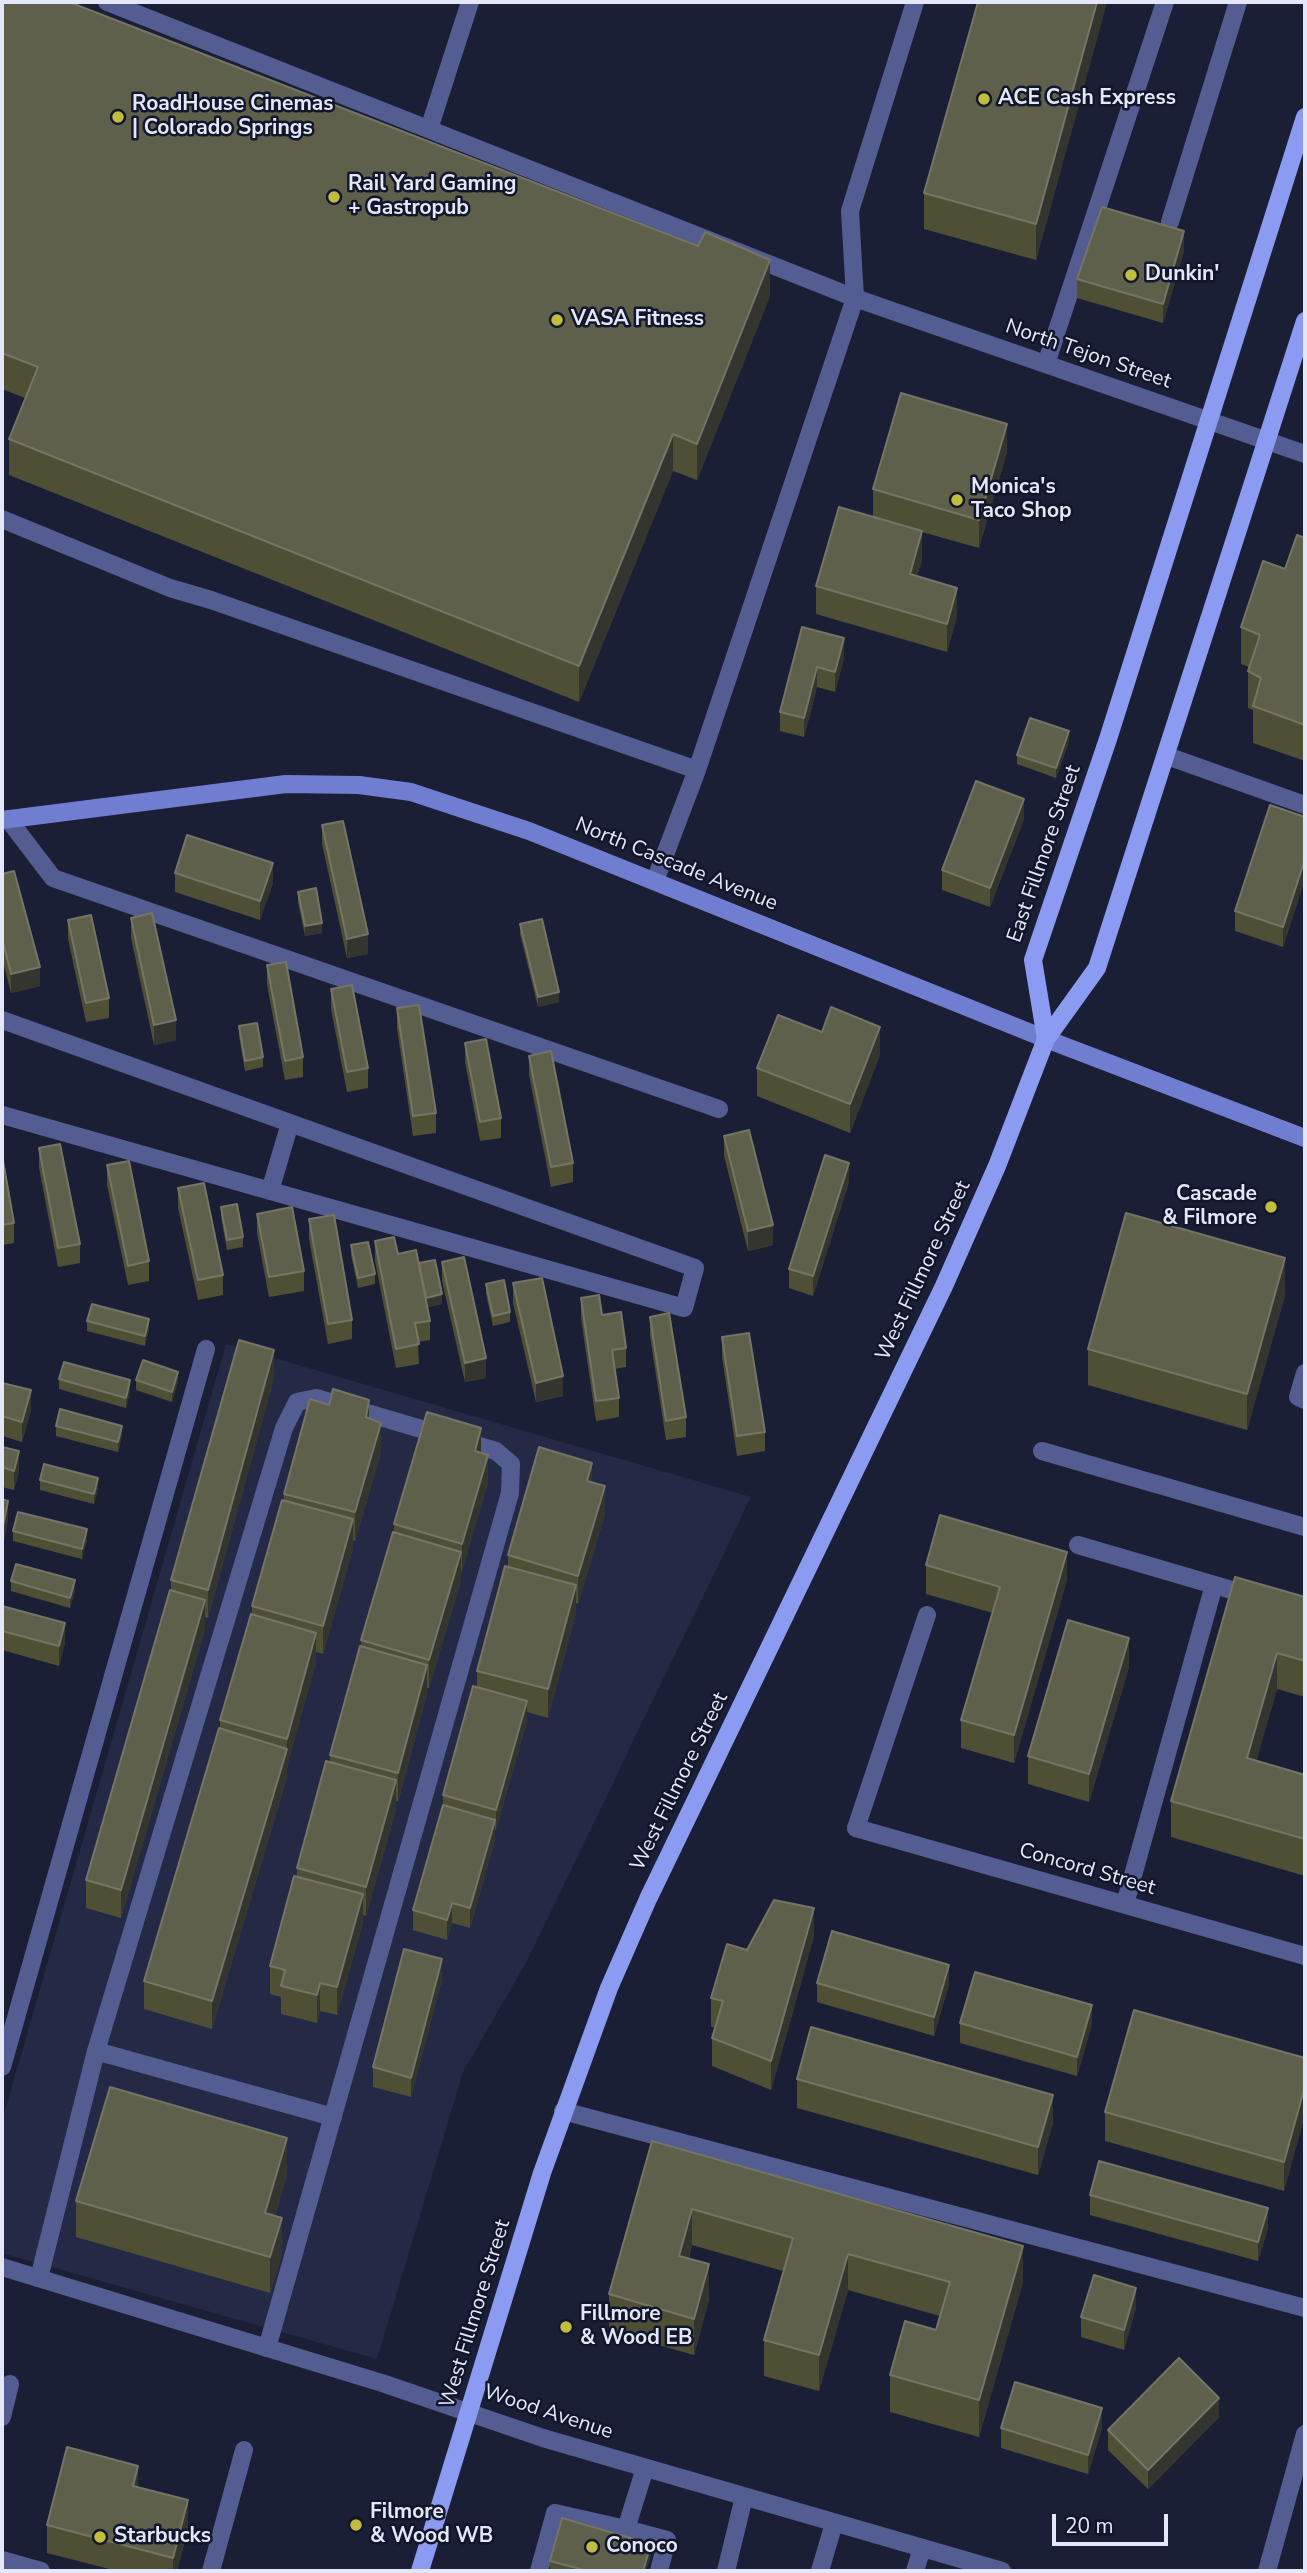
<!DOCTYPE html>
<style>
body{margin:0}
#map{position:relative;width:1307px;height:2573px;overflow:hidden;background:#1b1f36;font-family:"Nunito Sans",sans-serif}
canvas{display:block}
.frame{position:absolute;inset:0;border:4px solid #e3e7f7;pointer-events:none}
.scale{position:absolute;left:1052px;top:2514px;width:116px;height:32px;box-sizing:border-box;border:4px solid #e3e7f7;border-top:0;padding-left:9px;font-size:21px;line-height:24px;white-space:nowrap;color:#e3e7f7;-webkit-text-stroke:5px #12162b;paint-order:stroke}
</style>
<div id="map">
<canvas width="1307" height="2573"></canvas>
<div class="frame"></div>
<div class="scale">20 m</div>
</div>
<script>
const g = document.querySelector('canvas').getContext('2d');
g.lineJoin = 'round';
function fillPath(path, color) { g.fillStyle = color; g.fill(path, 'evenodd'); }
const toPath = rows => new Path2D(rows.map(r => 'M' + r).join(''));
function trace(path, color, width, dash) { g.strokeStyle = color; g.lineWidth = width; g.lineCap = dash ? 'butt' : 'round'; g.setLineDash(dash || []); g.stroke(path); }
function label(font, color, halo, rows, align = 'center') {
  g.font = font + ' "Nunito Sans",sans-serif'; g.lineWidth = 5; g.setLineDash([]); g.textBaseline = 'middle'; g.strokeStyle = halo; g.fillStyle = color; for (const [text, x, y, turn = 0] of rows) {
    g.save(); g.translate(x, y); g.rotate((+turn || 0) * Math.PI / 180); g.textAlign = isNaN(turn) ? turn : align; if (halo) g.strokeText(text, 0, 0); g.fillText(text, 0, 0); g.restore();
  }
}
const built = toPath([
 [226,1344,751,1497,529,1957,463,2072,377,2359,2,2253,2,2121]
]);
const lane = toPath([
 [107,2,855,298],
 [429,129,470,2],
 [1170,222,1238,2],
 [1046,364,1165,2],
 [2,519,170,588,211,600,697,770],
 [1167,756,1305,805],
 [8,819,53,878,719,1109],
 [655,881,697,770,855,298,850,211,915,2],
 [2,1020,695,1268,684,1308,2,1115],
 [270,1191,290,1123],
 [1305,1373,1298,1397,1305,1400],
 [1042,1451,1305,1527],
 [1078,1545,1252,1596],
 [856,1828,927,1615],
 [1125,1904,1214,1585],
 [96,2051,333,2117],
 [2,2067,206,1349],
 [563,2111,1305,2308],
 [39,2278,96,2051,284,1428,297,1402,316,1398,496,1451,511,1464,510,1493,267,2348],
 [2,2417,10,2384],
 [645,2468,626,2529,667,2540,659,2571],
 [2,2560,41,2571],
 [211,2571,244,2450],
 [539,2571,555,2513,626,2529],
 [726,2571,744,2497],
 [820,2571,834,2523],
 [915,2571,922,2548]
]);
const street = toPath([
 [855,298,1305,454],
 [856,1828,1305,1956],
 [2,2267,382,2383,543,2438,1002,2571],
 [1267,2571,1305,2434]
]);
const secondary = toPath([
 [2,820,286,784,359,785,411,792,529,831,1046,1039,1305,1138]
]);
const primary = toPath([
 [1046,1039,1033,960,1108,739,1305,117],
 [420,2571,542,2173,609,1988,648,1899,944,1286,997,1166,1046,1039,1097,968,1305,321]
]);
const wall = toPath([
 [2,2,770,296,697,480,673,471,579,702,9,475,9,439,25,398,2,389],
 [978,2,1107,2,1036,260,924,229,924,193],
 [1184,251,1163,323,1077,298,1077,279],
 [1007,452,979,548,922,532,922,560,917,576,957,616,947,652,816,614,816,586,873,517,873,489],
 [1305,538,1305,761,1253,743,1253,710,1248,708,1248,671,1249,667,1241,664,1241,627,1285,569],
 [802,627,844,658,835,692,817,687,804,737,780,731,780,712],
 [1069,741,1056,778,1017,764,1017,755],
 [1305,817,1305,879,1283,947,1235,931,1235,911],
 [1024,819,990,907,942,890,942,870],
 [322,825,368,954,347,958,322,844],
 [175,873,273,883,260,920,175,892],
 [2,874,40,986,11,993,2,958],
 [298,892,322,933,305,936,298,902],
 [131,918,176,1040,154,1045,131,938],
 [68,920,109,998,109,1018,86,1022,68,939],
 [520,924,559,1002,538,1007,520,934],
 [267,965,303,1057,303,1077,285,1080,267,985],
 [331,989,368,1068,368,1088,347,1092,331,1009],
 [397,1008,436,1113,436,1133,413,1136,397,1028],
 [239,1026,263,1057,263,1067,245,1071,239,1036],
 [465,1043,501,1118,501,1138,480,1141,465,1062],
 [880,1055,850,1133,757,1096,757,1068],
 [529,1056,573,1163,573,1182,551,1187,529,1075],
 [724,1136,773,1245,748,1251,724,1156],
 [39,1148,80,1244,80,1263,58,1267,39,1168],
 [2,1155,14,1223,14,1243,2,1245],
 [107,1165,149,1261,149,1281,128,1285,107,1185],
 [849,1182,813,1296,789,1288,789,1269],
 [178,1188,223,1275,223,1295,198,1300,178,1208],
 [221,1207,243,1237,243,1247,227,1250,221,1217],
 [257,1214,304,1271,304,1291,269,1297,257,1233],
 [309,1219,352,1320,352,1339,328,1344,309,1239],
 [375,1241,419,1263,442,1304,427,1307,430,1321,430,1340,418,1342,419,1364,396,1368,375,1261],
 [351,1245,375,1274,375,1284,358,1288,351,1255],
 [442,1262,486,1378,465,1382,442,1281],
 [513,1283,563,1396,536,1402,513,1303],
 [486,1284,510,1312,510,1322,493,1326,486,1294],
 [1285,1295,1247,1430,1088,1385,1088,1349],
 [581,1298,602,1315,626,1348,626,1367,614,1369,619,1398,619,1417,596,1421,581,1318],
 [650,1317,686,1417,686,1437,666,1440,650,1336],
 [87,1321,149,1329,145,1346,87,1331],
 [722,1337,765,1432,765,1451,737,1456,722,1357],
 [274,1378,208,1618,205,1617,205,1629,121,1918,86,1908,86,1880,171,1591,171,1580],
 [59,1379,130,1390,126,1408,59,1389],
 [136,1380,178,1381,172,1402,136,1390],
 [2,1383,31,1410,22,1442,2,1436],
 [369,1419,381,1452,355,1541,353,1540,353,1548,323,1654,316,1652,316,1662,287,1766,287,1777,212,2029,144,2009,144,1981,220,1729,220,1720,252,1615,252,1606,284,1500,284,1494],
 [56,1426,122,1436,118,1452,56,1436],
 [2,1447,19,1471,14,1490,2,1487],
 [481,1453,488,1483,461,1572,461,1580,429,1688,427,1688,427,1694,398,1802,396,1801,396,1809,366,1916,363,1915,363,1922,337,2015,320,2011,317,2023,281,2014,281,1997,270,1994,270,1966,297,1877,297,1868,330,1762,330,1755,361,1647,361,1640,394,1532,394,1524],
 [40,1480,98,1488,94,1504,40,1490],
 [592,1482,605,1514,578,1604,576,1603,576,1613,548,1718,527,1712,527,1721,496,1830,495,1829,495,1840,470,1928,452,1923,447,1940,413,1930,413,1910,443,1805,443,1795,477,1687,477,1671,508,1567,508,1555],
 [2,1499,8,1520,3,1545,2,1545],
 [13,1531,87,1539,82,1559,13,1541],
 [926,1565,1067,1580,1014,1763,961,1748,961,1720,993,1613,926,1594],
 [11,1581,75,1590,70,1608,11,1591],
 [1305,1597,1305,1697,1277,1689,1256,1761,1305,1775,1305,1876,1171,1837,1171,1801],
 [2,1606,65,1643,59,1666,2,1650],
 [1129,1667,1089,1802,1028,1784,1028,1756],
 [814,1936,771,2090,712,2066,712,2038,715,2027,711,2027,711,1998],
 [442,1979,411,2097,373,2087,373,2067],
 [817,1983,949,1984,934,2036,817,2002],
 [960,2023,1092,2024,1077,2076,960,2043],
 [1305,2058,1305,2114,1284,2191,1105,2141,1105,2112],
 [797,2079,1053,2123,1038,2175,797,2108],
 [652,2141,1023,2282,979,2437,890,2412,890,2375,936,2330,940,2316,848,2290,819,2391,764,2376,764,2340,783,2271,692,2245,689,2258,709,2300,694,2355,609,2331,609,2294],
 [287,2174,275,2216,282,2254,270,2293,76,2237,76,2201],
 [1090,2195,1268,2228,1258,2261,1090,2215],
 [1136,2307,1124,2350,1081,2337,1081,2317],
 [1219,2417,1148,2489,1108,2450,1108,2430],
 [1001,2428,1102,2428,1088,2474,1001,2448],
 [47,2525,188,2529,177,2571,117,2571,47,2553],
 [651,2554,646,2571,550,2571,550,2561]
]);
const shadedWall = toPath([
 [1097,2,1107,2,1036,260,1036,224],
 [1184,231,1184,251,1163,323,1163,304],
 [770,260,770,296,697,480,697,444],
 [1007,424,1007,452,979,548,979,520],
 [673,434,673,471,579,702,579,666],
 [922,531,922,560,910,602,910,574],
 [957,588,957,616,947,652,947,624],
 [844,638,844,658,835,692,835,672],
 [817,667,817,687,804,737,804,718],
 [1069,731,1069,741,1056,778,1056,768],
 [1024,799,1024,819,990,907,990,888],
 [1305,859,1305,879,1283,947,1283,927],
 [273,863,273,883,260,920,260,901],
 [322,923,322,933,305,936,305,926],
 [368,934,368,954,347,958,347,939],
 [40,967,40,986,11,993,11,974],
 [559,992,559,1002,538,1007,538,997],
 [176,1020,176,1040,154,1045,154,1025],
 [880,1027,880,1055,850,1133,850,1104],
 [849,1163,849,1182,813,1296,813,1276],
 [773,1225,773,1245,748,1251,748,1231],
 [1285,1258,1285,1295,1247,1430,1247,1394],
 [442,1294,442,1304,426,1308,426,1298],
 [149,1319,149,1329,145,1346,145,1336],
 [274,1350,274,1378,208,1618,208,1590],
 [486,1358,486,1378,465,1382,465,1363],
 [178,1372,178,1381,172,1402,172,1392],
 [563,1376,563,1396,536,1402,536,1383],
 [130,1380,130,1390,126,1408,126,1398],
 [31,1390,31,1410,22,1442,22,1422],
 [369,1400,369,1428,366,1417],
 [381,1423,381,1452,355,1541,355,1512],
 [122,1426,122,1436,118,1452,118,1442],
 [481,1428,481,1457,475,1451],
 [19,1451,19,1471,14,1490,14,1471],
 [488,1455,488,1483,462,1573,462,1544],
 [592,1463,592,1491,587,1481],
 [98,1478,98,1488,94,1504,94,1494],
 [605,1486,605,1514,578,1604,578,1576],
 [8,1501,8,1520,3,1545,3,1526],
 [353,1519,353,1548,323,1654,323,1626],
 [87,1529,87,1539,82,1559,82,1549],
 [461,1552,461,1580,429,1688,429,1660],
 [1067,1552,1067,1580,1014,1763,1014,1735],
 [75,1580,75,1590,70,1608,70,1598],
 [576,1585,576,1613,548,1718,548,1689],
 [205,1600,205,1629,121,1918,121,1890],
 [65,1623,65,1643,59,1666,59,1646],
 [316,1633,316,1662,287,1766,287,1777,212,2029,212,2001,287,1751,287,1739],
 [1129,1638,1129,1667,1089,1802,1089,1774],
 [1277,1653,1277,1689,1247,1795,1247,1758],
 [427,1665,427,1694,398,1802,398,1773],
 [527,1701,527,1721,496,1830,496,1810],
 [396,1780,396,1809,366,1916,366,1887],
 [495,1820,495,1840,470,1928,470,1908],
 [363,1894,363,1922,337,2015,337,1987],
 [452,1903,452,1923,447,1940,447,1920],
 [814,1908,814,1936,771,2090,771,2061],
 [442,1959,442,1979,411,2097,411,2078],
 [949,1965,949,1984,934,2036,934,2017],
 [320,1983,320,2011,317,2023,317,1995],
 [1092,2005,1092,2024,1077,2076,1077,2057],
 [1305,2086,1305,2114,1284,2191,1284,2162],
 [1053,2095,1053,2123,1038,2175,1038,2147],
 [287,2138,287,2174,265,2249,265,2213],
 [1268,2208,1268,2228,1258,2261,1258,2242],
 [692,2209,692,2245,679,2292,679,2256],
 [282,2218,282,2254,270,2293,270,2257],
 [1023,2246,1023,2282,979,2437,979,2400],
 [848,2254,848,2290,819,2391,819,2355],
 [709,2264,709,2300,694,2355,694,2319],
 [1136,2288,1136,2307,1124,2350,1124,2330],
 [1219,2398,1219,2417,1148,2489,1148,2470],
 [1102,2408,1102,2428,1088,2474,1088,2455],
 [138,2466,138,2494,133,2486],
 [188,2500,188,2529,177,2571,173,2571,173,2558],
 [651,2544,651,2554,646,2571,643,2571]
]);
const building = toPath([
 [2,2,69,2,698,246,705,232,770,260,697,444,673,434,579,666,9,439,38,367,2,353,2,2],
 [978,2,1097,2,1036,224,924,193,978,2],
 [1102,207,1184,231,1163,304,1077,279,1102,207],
 [901,393,1007,424,979,520,873,489,901,393],
 [839,507,922,531,910,574,957,588,947,624,816,586,839,507],
 [1297,535,1305,538,1305,725,1253,706,1261,678,1248,671,1260,635,1241,627,1263,561,1285,569,1297,535],
 [802,627,844,638,835,672,817,667,804,718,780,712,802,627],
 [1030,718,1069,731,1056,768,1017,755,1030,718],
 [976,781,1024,799,990,888,942,870,976,781],
 [1270,805,1305,817,1305,859,1283,927,1235,911,1270,805],
 [343,821,368,934,347,939,322,825,343,821],
 [187,835,273,863,260,901,175,873,187,835],
 [14,871,40,967,11,974,2,938,2,874,14,871],
 [316,888,322,923,305,926,298,892,316,888],
 [152,913,176,1020,154,1025,131,918,152,913],
 [91,915,109,998,86,1003,68,920,91,915],
 [542,919,559,992,538,997,520,924,542,919],
 [286,962,303,1057,285,1061,267,965,286,962],
 [352,985,368,1068,347,1072,331,989,352,985],
 [419,1005,436,1113,413,1116,397,1008,419,1005],
 [831,1007,880,1027,850,1104,757,1068,778,1015,822,1032,831,1007],
 [257,1023,263,1057,245,1061,239,1026,257,1023],
 [486,1039,501,1118,480,1122,465,1043,486,1039],
 [551,1051,573,1163,551,1167,529,1056,551,1051],
 [749,1130,773,1225,748,1231,724,1136,749,1130],
 [60,1144,80,1244,58,1248,39,1148,60,1144],
 [2,1155,14,1223,2,1225,2,1155],
 [825,1155,849,1163,813,1276,789,1269,825,1155],
 [129,1161,149,1261,128,1266,107,1165,129,1161],
 [204,1183,223,1275,198,1280,178,1188,204,1183],
 [237,1204,243,1237,227,1240,221,1207,237,1204],
 [292,1207,304,1271,269,1277,257,1214,292,1207],
 [1126,1213,1285,1258,1247,1394,1088,1349,1126,1213],
 [334,1215,352,1320,328,1324,309,1219,334,1215],
 [394,1237,398,1254,416,1250,430,1321,415,1323,419,1344,396,1349,375,1241,394,1237],
 [368,1242,375,1274,358,1278,351,1245,368,1242],
 [464,1257,486,1358,465,1363,442,1262,464,1257],
 [435,1260,442,1294,426,1298,419,1263,435,1260],
 [542,1278,563,1376,536,1383,513,1283,542,1278],
 [504,1280,510,1312,493,1316,486,1284,504,1280],
 [599,1295,602,1315,621,1312,626,1348,612,1350,619,1398,596,1401,581,1298,599,1295],
 [92,1304,149,1319,145,1336,87,1321,92,1304],
 [669,1313,686,1417,666,1421,650,1317,669,1313],
 [749,1333,765,1432,737,1436,722,1337,749,1333],
 [239,1340,274,1350,208,1590,171,1580,239,1340],
 [143,1360,178,1372,172,1392,136,1380,143,1360],
 [64,1362,130,1380,126,1398,59,1379,64,1362],
 [2,1383,31,1390,22,1422,2,1416,2,1383],
 [333,1389,369,1400,366,1417,381,1423,355,1512,284,1494,310,1399,329,1405,333,1389],
 [60,1409,122,1426,118,1442,56,1426,60,1409],
 [427,1412,481,1428,475,1451,488,1455,462,1544,394,1524,427,1412],
 [2,1447,19,1451,14,1471,2,1467,2,1447],
 [539,1447,592,1463,587,1481,605,1486,578,1576,508,1555,539,1447],
 [44,1464,98,1478,94,1494,40,1480,44,1464],
 [2,1499,8,1501,3,1526,2,1525,2,1499],
 [282,1500,353,1519,323,1626,252,1606,282,1500],
 [18,1512,87,1529,82,1549,13,1531,18,1512],
 [940,1515,1067,1552,1014,1735,961,1720,1000,1587,926,1565,940,1515],
 [393,1532,461,1552,429,1660,361,1640,393,1532],
 [16,1564,75,1580,70,1598,11,1581,16,1564],
 [505,1566,576,1585,548,1689,477,1671,505,1566],
 [1235,1577,1305,1597,1305,1661,1277,1653,1247,1758,1305,1775,1305,1839,1171,1801,1235,1577],
 [170,1590,205,1600,121,1890,86,1880,170,1590],
 [2,1606,65,1623,59,1646,2,1631,2,1606],
 [251,1614,316,1633,287,1739,220,1720,251,1614],
 [1068,1620,1129,1638,1089,1774,1028,1756,1068,1620],
 [360,1646,427,1665,398,1773,330,1755,360,1646],
 [473,1686,527,1701,496,1810,443,1795,473,1686],
 [219,1728,287,1749,212,2001,144,1981,219,1728],
 [326,1761,396,1780,366,1887,297,1868,326,1761],
 [443,1805,495,1820,470,1908,452,1903,447,1920,413,1910,443,1805],
 [294,1876,363,1894,337,1987,320,1983,317,1995,281,1986,285,1970,270,1966,294,1876],
 [774,1900,814,1908,771,2061,712,2038,723,2001,711,1998,727,1944,747,1950,774,1900],
 [832,1931,949,1965,934,2017,817,1983,832,1931],
 [404,1949,442,1959,411,2078,373,2067,404,1949],
 [975,1972,1092,2005,1077,2057,960,2023,975,1972],
 [1134,2010,1305,2058,1305,2086,1284,2162,1105,2112,1134,2010],
 [811,2027,1053,2095,1038,2147,797,2079,811,2027],
 [110,2087,287,2138,265,2213,282,2218,270,2257,76,2201,110,2087],
 [652,2141,1023,2246,979,2400,890,2375,905,2321,936,2330,950,2282,848,2254,819,2355,764,2340,793,2238,692,2209,679,2256,709,2264,694,2319,609,2294,652,2141],
 [1099,2161,1268,2208,1258,2242,1090,2195,1099,2161],
 [1094,2275,1136,2288,1124,2330,1081,2317,1094,2275],
 [1179,2358,1219,2398,1148,2470,1108,2430,1179,2358],
 [1015,2382,1102,2408,1088,2455,1001,2428,1015,2382],
 [67,2447,138,2466,133,2486,188,2500,173,2558,47,2525,67,2447],
 [562,2518,651,2544,643,2571,588,2571,550,2561,562,2518]
]);
const markers = [
 [984,99,7,"#c1bd3f"],
 [118,117,7,"#c1bd3f"],
 [334,197,7,"#c1bd3f"],
 [1131,275,7,"#c1bd3f"],
 [557,320,7,"#c1bd3f"],
 [957,500,7,"#c1bd3f"],
 [1271,1207,7,"#c1bd3f"],
 [566,2327,7,"#c1bd3f"],
 [356,2525,7,"#c1bd3f"],
 [100,2537,7,"#c1bd3f"],
 [592,2547,7,"#c1bd3f"]
];
const poiNames = [
 ["ACE Cash Express",998,99],
 ["RoadHouse Cinemas",132,105],
 ["| Colorado Springs",132,129],
 ["Rail Yard Gaming",348,185],
 ["+ Gastropub",348,209],
 ["Dunkin'",1145,275],
 ["VASA Fitness",571,320],
 ["Monica's",971,488],
 ["Taco Shop",971,512],
 ["Cascade",1257,1195,"right"],
 ["& Filmore",1257,1219,"right"],
 ["Fillmore",580,2315],
 ["& Wood EB",580,2339],
 ["Filmore",370,2513],
 ["& Wood WB",370,2537],
 ["Starbucks",114,2537],
 ["Conoco",606,2547]
];
const streetNames = [
 ["North Tejon Street",1088,355,19],
 ["East Fillmore Street",1045,854,-71],
 ["North Cascade Avenue",676,865,22],
 ["West Fillmore Street",924,1271,-65],
 ["West Fillmore Street",680,1782,-64],
 ["Concord Street",1087,1870,16],
 ["West Fillmore Street",476,2314,-73],
 ["Wood Avenue",548,2413,18]
];
fillPath(built, '#242946');
trace(lane, '#535d91', 18);
trace(street, '#535d91', 18);
trace(secondary, '#707ed2', 18);
trace(primary, '#8b9bf2', 18);
fillPath(wall, '#4f4f36');
fillPath(shadedWall, '#34352e');
fillPath(building, '#5f604b');
trace(building, '#747566', 2);
for (const [x, y, r, color] of markers) { const dot = new Path2D(); dot.arc(x, y, r, 0, 2 * Math.PI); g.fillStyle = color; g.fill(dot); trace(dot, '#12162b', 2.5); }
label('bold 21px', '#e3e7f7', '#12162b', poiNames, 'left');
label('21px', '#e3e7f7', '#12162b', streetNames);
</script>
